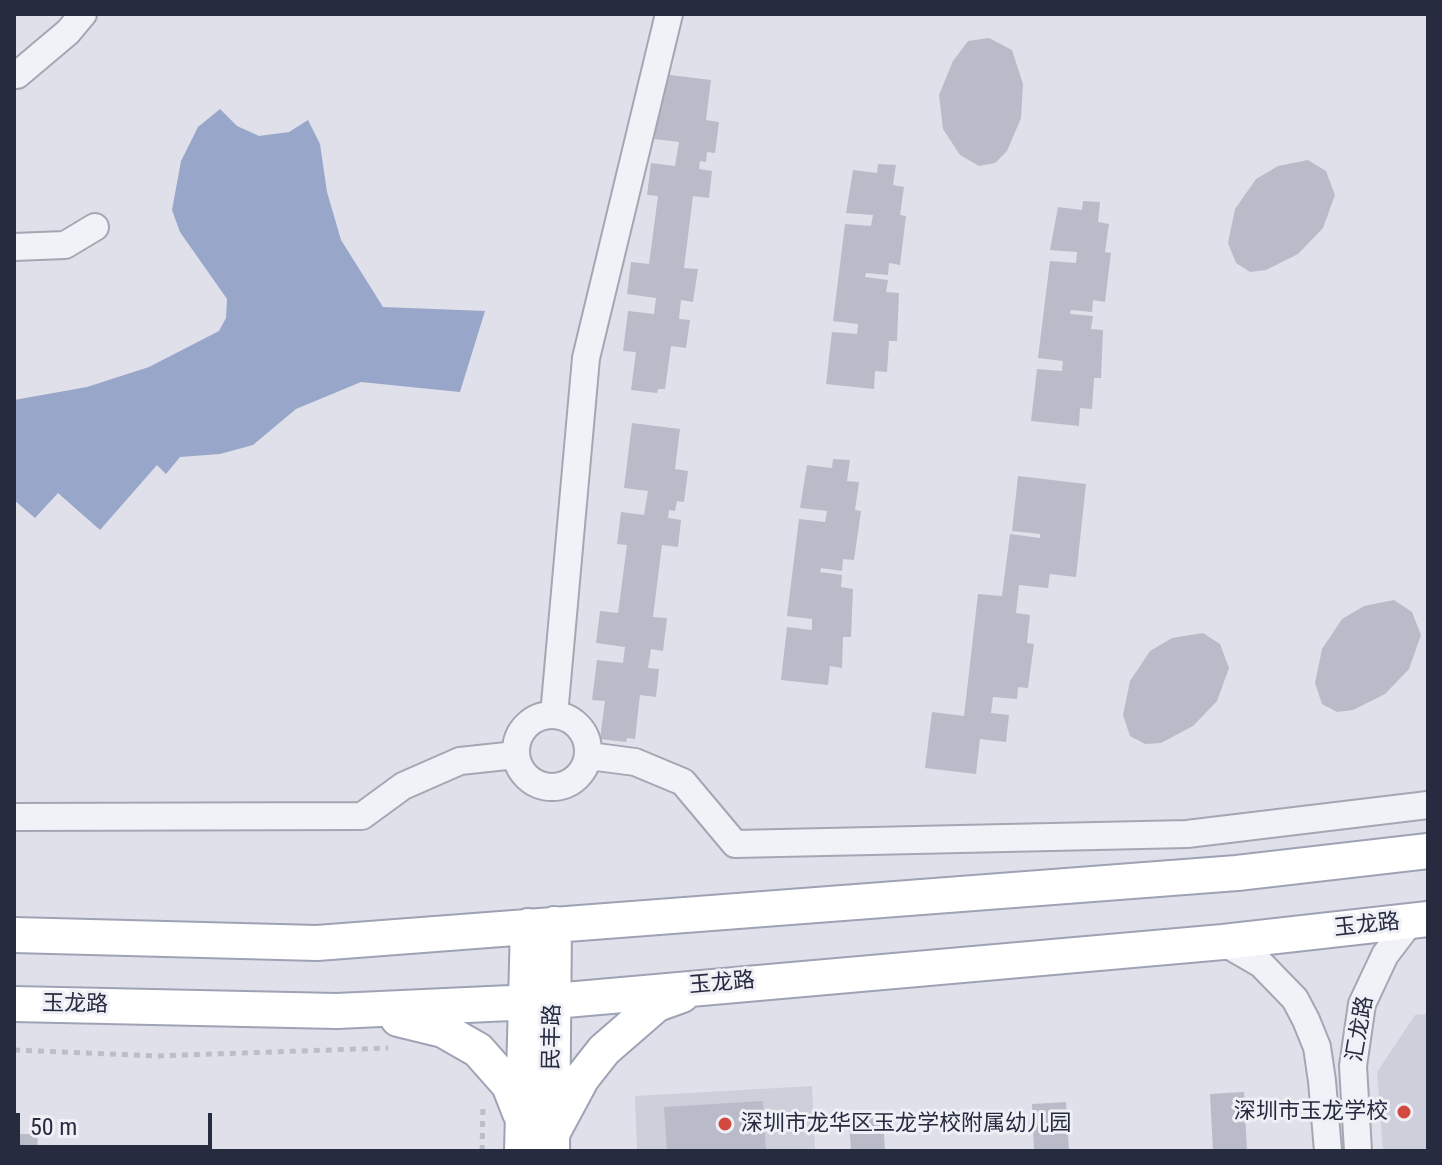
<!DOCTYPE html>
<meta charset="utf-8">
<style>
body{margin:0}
#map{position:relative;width:1442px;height:1165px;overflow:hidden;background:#dfe0e9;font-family:"Roboto Condensed",sans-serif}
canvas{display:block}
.frame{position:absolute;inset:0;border:16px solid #272b40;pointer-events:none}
.scale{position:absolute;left:16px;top:1113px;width:196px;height:36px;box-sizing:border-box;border:4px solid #272b40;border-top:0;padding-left:10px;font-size:24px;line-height:28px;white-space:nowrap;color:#272b40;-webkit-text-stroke:6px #eef0f6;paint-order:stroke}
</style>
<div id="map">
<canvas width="1442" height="1165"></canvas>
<div class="frame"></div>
<div class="scale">50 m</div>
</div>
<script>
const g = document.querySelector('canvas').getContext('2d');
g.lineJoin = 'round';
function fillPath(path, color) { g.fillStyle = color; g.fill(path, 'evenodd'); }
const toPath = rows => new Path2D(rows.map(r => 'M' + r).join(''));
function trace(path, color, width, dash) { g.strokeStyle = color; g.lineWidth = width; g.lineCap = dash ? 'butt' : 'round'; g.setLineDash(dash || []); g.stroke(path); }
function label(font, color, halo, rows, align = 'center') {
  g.font = font + ' "Roboto Condensed","Noto Sans SC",sans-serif'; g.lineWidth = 6; g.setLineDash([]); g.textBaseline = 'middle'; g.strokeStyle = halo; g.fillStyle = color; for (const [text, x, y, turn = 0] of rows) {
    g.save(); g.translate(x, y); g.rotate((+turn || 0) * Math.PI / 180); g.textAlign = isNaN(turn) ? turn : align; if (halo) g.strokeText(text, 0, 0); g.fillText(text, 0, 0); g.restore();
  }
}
const built = toPath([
 [1428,1014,1428,1151,1383,1151,1377,1072,1415,1015],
 [812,1086,815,1151,637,1151,635,1096]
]);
const water = toPath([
 [220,109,237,126,259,136,289,132,308,120,320,144,327,192,341,240,383,307,485,311,460,392,361,382,296,409,253,445,220,454,180,457,166,474,157,465,100,530,58,493,35,518,14,500,14,400,87,387,149,367,219,331,226,318,227,299,180,232,172,210,181,161,198,127]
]);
const building = toPath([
 [989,38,1012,50,1023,84,1021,118,1007,151,995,163,979,166,960,155,943,129,939,95,953,61,968,41],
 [662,74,711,80,706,120,719,122,715,153,707,152,706,162,700,161,699,169,712,171,709,198,693,196,684,268,698,269,693,302,681,300,679,319,690,320,686,348,671,346,665,389,658,389,657,393,631,390,636,352,623,351,628,311,654,314,656,298,627,294,631,262,649,264,658,196,647,195,651,163,675,166,679,142,654,139],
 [1308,160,1326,171,1335,195,1323,228,1298,254,1266,270,1250,272,1236,263,1228,243,1235,209,1256,179,1278,166],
 [878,164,896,165,893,185,904,187,900,215,906,216,900,265,889,263,888,275,866,273,865,277,888,280,886,292,899,293,897,341,889,341,887,372,875,371,874,389,826,384,832,332,857,334,858,324,833,321,845,224,871,226,873,215,846,213,853,170,877,173],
 [1083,201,1100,202,1098,222,1109,224,1105,252,1111,253,1105,302,1093,300,1092,312,1071,310,1070,314,1093,316,1091,329,1103,330,1101,378,1094,378,1092,409,1080,408,1079,426,1031,421,1037,369,1062,371,1063,361,1038,358,1050,261,1076,263,1077,252,1050,250,1058,207,1082,210],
 [632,423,680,429,675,469,688,471,684,502,677,501,675,511,669,510,668,518,681,520,678,547,662,545,653,617,667,618,663,651,651,649,648,668,659,669,656,697,640,695,635,739,627,738,626,742,600,739,605,701,592,700,597,660,623,663,625,647,596,643,600,611,618,613,627,545,617,544,621,512,644,515,648,491,624,488],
 [833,459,850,460,847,481,859,482,855,510,861,511,854,560,843,559,842,571,821,568,820,572,842,575,841,587,853,589,851,637,843,637,842,668,830,666,828,685,781,680,787,627,812,630,812,619,787,616,799,519,825,522,827,511,800,508,807,465,832,468],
 [1018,476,1086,484,1076,577,1050,574,1048,588,1019,585,1016,613,1030,615,1027,643,1034,644,1028,688,1018,687,1017,699,993,697,991,713,1009,715,1006,742,980,739,976,774,925,768,932,712,964,716,978,594,1002,596,1010,534,1040,538,1040,534,1012,531],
 [1394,600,1412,612,1421,635,1409,669,1385,694,1353,710,1337,712,1322,704,1315,683,1322,649,1342,619,1364,606],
 [1203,633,1220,644,1229,668,1217,701,1193,726,1161,743,1145,744,1130,736,1123,715,1130,681,1150,651,1172,638],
 [1244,1092,1247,1151,1213,1151,1210,1094],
 [763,1101,766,1151,667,1151,664,1107],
 [1066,1102,1069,1151,1034,1151,1032,1104],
 [883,1118,885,1151,851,1151,849,1120],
 [14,1134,38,1134,37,1151,14,1151]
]);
const path = toPath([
 [14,1050,155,1056,388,1048],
 [482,1151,483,1104]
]);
const minor = toPath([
 [17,75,68,32,83,14],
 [14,247,65,245,95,227],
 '516 751a36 36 0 1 1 72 0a36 36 0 1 1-72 0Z',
 [554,715,586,358,669,14],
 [589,756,635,762,683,782,735,844,1187,834,1428,805],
 [14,817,362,816,403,786,460,761,516,755],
 [1223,942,1261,964,1295,999,1306,1020,1317,1047,1322,1081,1328,1151],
 [1358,1151,1353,1066,1362,1004,1385,955,1411,921]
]);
const major = toPath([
 [14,935,317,943,1237,873,1428,851],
 [14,1004,337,1011,554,1001,1223,942,1428,919],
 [398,1019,443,1030,478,1050,509,1085,520,1113],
 [554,1130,582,1078,604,1050,657,1004,682,995],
 [522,1151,528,926],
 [552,1151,554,924]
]);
const markers = [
 [1404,1112,8,"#d24940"],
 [725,1124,8,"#d24940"]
];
const streetNames = [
 ["玉龙路",1367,926,-6],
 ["玉龙路",722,984,-5],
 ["玉龙路",75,1005,1],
 ["汇龙路",1361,1029,-80],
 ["民丰路",553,1037,-89]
];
const poiNames = [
 ["深圳市玉龙学校",1388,1112],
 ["深圳市龙华区玉龙学校附属幼儿园",741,1124,"left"]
];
fillPath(built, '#cdcfdb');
fillPath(water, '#98a6ca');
fillPath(building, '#b9bbc8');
trace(minor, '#a4a6b3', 30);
trace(major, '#9ea2b5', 38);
trace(path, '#bcbec7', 5, [6, 6]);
trace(minor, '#f1f2f7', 26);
trace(major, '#fff', 34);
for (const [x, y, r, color] of markers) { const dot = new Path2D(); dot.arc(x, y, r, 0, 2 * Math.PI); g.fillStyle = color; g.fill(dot); trace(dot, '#eef0f6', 3); }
label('22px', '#272b40', '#eef0f6', streetNames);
label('22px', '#272b40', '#eef0f6', poiNames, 'right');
</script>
